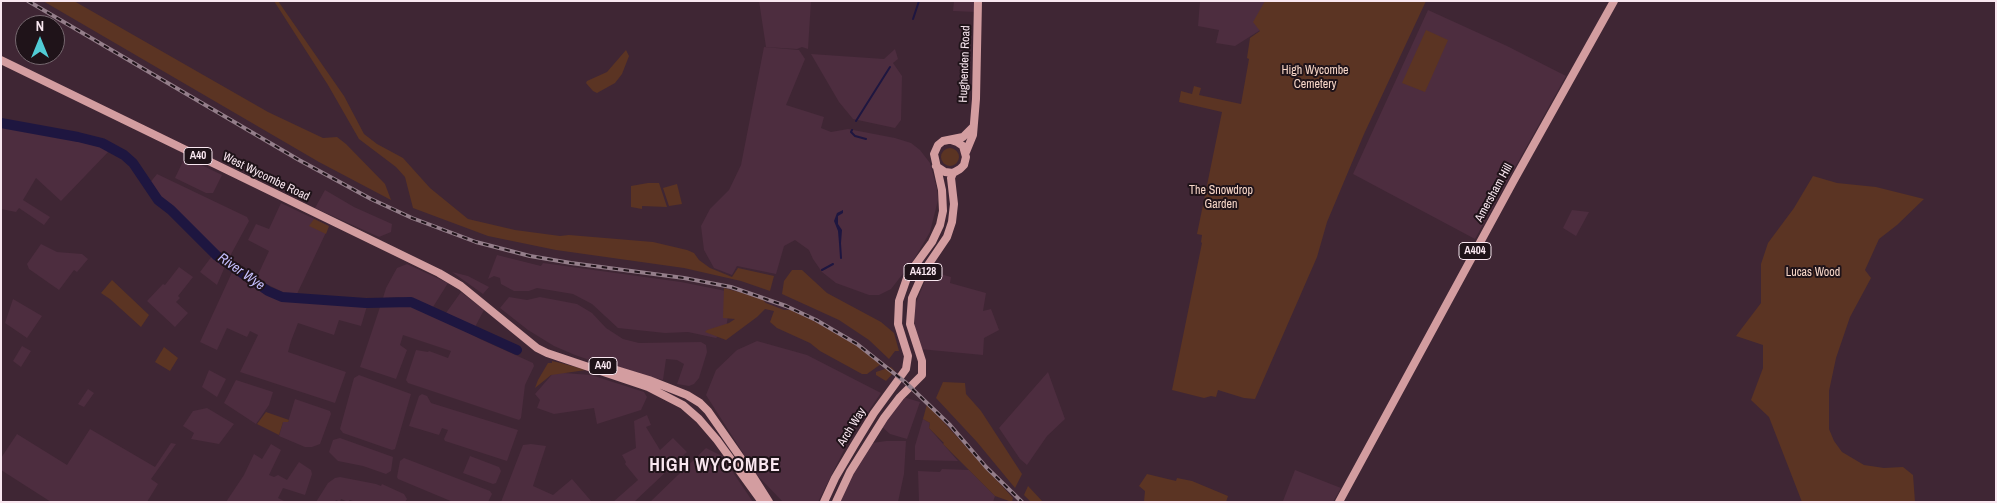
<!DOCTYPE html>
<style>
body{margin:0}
#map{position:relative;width:1997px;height:503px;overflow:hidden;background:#3f2634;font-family:"Archivo Narrow",sans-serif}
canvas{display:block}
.frame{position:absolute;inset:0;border:2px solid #f9e7f0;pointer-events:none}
.north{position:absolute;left:15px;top:15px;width:50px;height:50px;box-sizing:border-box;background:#1f1319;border:1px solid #76686f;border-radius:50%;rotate:0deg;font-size:14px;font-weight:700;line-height:20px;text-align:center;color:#f9e7f0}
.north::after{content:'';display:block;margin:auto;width:18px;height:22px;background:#51ccd5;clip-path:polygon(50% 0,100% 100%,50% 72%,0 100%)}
</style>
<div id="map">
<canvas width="1997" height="503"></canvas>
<div class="frame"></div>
<div class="north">N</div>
</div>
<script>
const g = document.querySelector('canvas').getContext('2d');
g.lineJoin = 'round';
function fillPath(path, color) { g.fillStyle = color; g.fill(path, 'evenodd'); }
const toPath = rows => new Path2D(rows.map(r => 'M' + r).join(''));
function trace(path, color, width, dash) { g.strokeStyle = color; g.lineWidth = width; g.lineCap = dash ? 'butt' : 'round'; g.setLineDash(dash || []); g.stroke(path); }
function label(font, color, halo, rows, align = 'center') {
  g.font = font + ' "Archivo Narrow",sans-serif'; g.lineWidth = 4; g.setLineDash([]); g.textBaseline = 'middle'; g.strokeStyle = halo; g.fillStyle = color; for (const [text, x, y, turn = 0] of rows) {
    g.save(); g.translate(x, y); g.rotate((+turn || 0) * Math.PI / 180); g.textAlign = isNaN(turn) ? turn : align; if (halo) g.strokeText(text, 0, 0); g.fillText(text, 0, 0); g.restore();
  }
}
const built = toPath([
 [759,1,811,1,808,49,802,47,797,49,766,47],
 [954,1,976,1,976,12,953,11],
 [1200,1,1295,1,1292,10,1235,46,1216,43,1219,30,1198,26],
 [1428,10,1507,46,1566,76,1475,239,1353,174],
 [764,47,799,50,805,59,786,105,824,117,821,128,831,132,848,129,895,138,911,143,920,150,930,163,937,189,938,200,930,232,913,261,891,289,879,295,869,295,836,283,822,272,813,259,809,250,795,240,784,246,776,274,737,266,732,275,714,268,704,250,701,226,710,209,729,190,741,165],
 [895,49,898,59,893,63,902,76,901,120,895,128,853,119,839,102,811,54,884,59],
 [1,125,98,145,110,150,61,201,36,178,23,200,50,217,44,225,19,208,16,212,1,209],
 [185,157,222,175,213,193,206,193,175,178],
 [157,174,247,217,249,221,229,258,202,241,155,192,149,184],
 [325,190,354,207,392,224,391,232,379,237,315,208],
 [281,203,329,226,296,296,289,295,256,279,269,251,248,240,256,224,269,229],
 [1572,210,1589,212,1576,236,1563,228],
 [41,244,57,252,82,254,88,259,77,272,74,270,59,290,29,269,27,264],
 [497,255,541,266,543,263,681,282,731,292,726,330,716,338,688,332,665,333,618,328,592,304,573,294,537,288,529,291,514,291,501,284,500,278,494,276,488,279],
 [212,256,226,264,217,285,200,272],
 [407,264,448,283,433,307,415,300,398,297,383,298,386,288,397,268],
 [179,267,193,277,178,296,180,298,176,302,188,313,175,327,147,301,163,284,165,285],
 [234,268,272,296,278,299,301,299,330,303,355,303,367,306,361,326,339,320,334,335,298,323,291,341,288,352,346,372,335,403,240,372,258,335,250,331,247,337,227,328,217,350,200,342],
 [929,271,951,277,950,283,986,293,983,311,991,309,999,330,984,338,983,355,920,349,915,333,915,305],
 [452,272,468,276,489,287,483,294],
 [461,292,484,310,475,327,446,313],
 [509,297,527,300,540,297,577,304,592,313,606,328,623,339,639,343,701,342,706,345,707,352,699,378,694,384,689,386,677,384,684,364,677,360,666,359,663,380,604,365,575,355,554,346,528,330,500,308],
 [13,299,42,316,27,338,5,323],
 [402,303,436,315,480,339,533,363,534,366,525,385,521,418,519,420,408,383,406,380,416,350,428,352,429,351,448,358,451,351,403,335,400,345,407,350,396,379,360,367,381,304],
 [757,341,807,355,881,393,850,438,818,502,783,502,757,475,706,395,716,370,737,350],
 [22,346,31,351,21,367,13,361],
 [209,370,226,379,217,397,202,387],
 [556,370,564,373,591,375,644,392,647,397,641,410,597,424,594,408,554,414,537,408,540,400,535,394],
 [1048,372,1065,419,1047,436,1027,465,1020,459,999,428],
 [359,375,411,394,395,449,392,450,343,433,340,429,354,378],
 [236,380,273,392,269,405,256,424,224,403],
 [88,389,94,393,84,407,78,404],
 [422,394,427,396,431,403,518,430,507,461,445,441,444,439,448,430,442,428,439,435,409,426,419,396],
 [903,397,920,402,907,439,890,434,881,426],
 [295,399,330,411,331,414,320,444,312,447,305,447,279,436,283,422,288,422],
 [207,408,234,424,219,444,191,439,194,433,183,426,193,411],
 [647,415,651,425,646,427,660,450,673,438,687,452,634,502,613,502,638,480,625,464,626,462,622,455,636,448,634,421],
 [923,419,930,423,929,428,958,461,915,460,915,446],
 [90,429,155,467,171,443,176,444,151,479,158,484,147,502,51,502,1,470,1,458,17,434,67,465],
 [340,438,393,457,391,471,386,474,363,466,338,461,329,452,333,440],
 [886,441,906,441,904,474,898,502,838,502,862,453,872,443],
 [271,444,281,450,269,475,274,477,278,475,287,480,299,462,311,470,312,474,305,495,283,488,278,498,286,502,226,502,244,475,254,454,262,459],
 [531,444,546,446,533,486,553,495,572,479,592,502,501,502,523,445],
 [706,448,722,456,753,502,650,502],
 [470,456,499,467,501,471,496,483,493,484,463,473],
 [404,458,490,491,492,494,488,502,453,502,398,479,397,477,400,461],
 [942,469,969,470,995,496,993,502,919,502,918,471,940,472],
 [1295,470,1341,488,1333,502,1283,501],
 [340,477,376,484,381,486,382,484,404,494,407,499,405,502,355,502,350,500,348,502,341,499,340,502,336,500,335,502,316,502,328,483,335,478]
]);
const green = toPath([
 [43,1,74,1,268,112,323,138,337,137,346,144,385,184,391,200,319,162],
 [274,1,278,1,344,96,364,134,377,144,403,158,430,188,468,219,515,230,560,236,569,235,653,242,687,250,694,253,699,260,710,268,732,277,738,268,774,276,770,291,741,281,684,268,556,250,488,236,413,208,405,177,396,167,359,139,328,85],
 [1265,1,1426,1,1364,134,1327,222,1317,257,1255,399,1244,398,1218,390,1216,397,1211,396,1204,398,1172,390,1202,243,1201,242,1202,235,1197,234,1222,112,1179,102,1181,91,1192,94,1194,86,1201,88,1199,95,1241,104,1249,59,1247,58,1250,38,1260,31,1253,22],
 [1426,30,1448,40,1425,92,1402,83],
 [626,50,629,56,622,74,615,83,597,93,593,91,586,83,587,81,607,72],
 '941 157a9 9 0 1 1 18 0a9 9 0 1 1-18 0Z',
 [1813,176,1837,183,1876,187,1924,199,1897,225,1879,239,1865,270,1871,278,1850,317,1836,358,1829,391,1829,429,1834,441,1842,452,1864,465,1884,468,1903,467,1913,475,1915,502,1802,502,1769,417,1751,400,1763,368,1763,345,1736,336,1761,303,1761,264,1768,243,1794,208],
 [648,183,659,183,667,207,642,206,642,209,631,207,631,186],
 [677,184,682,204,669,206,663,188],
 [314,219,329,226,326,234,309,226],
 [792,270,802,270,827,293,881,322,894,333,899,351,895,351,889,359,869,340,839,320,782,294,784,281],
 [112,280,149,315,141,327,110,299,101,293],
 [724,288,761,298,766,303,784,310,792,310,830,329,868,353,881,364,867,374,862,374,820,351,810,343,777,328,770,322,774,311,765,309,757,317,726,340,705,332,707,330,729,323,735,319,723,318],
 [164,347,178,358,170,371,155,362],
 [552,361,561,363,586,370,551,375,535,388,538,380,548,363,552,363],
 [891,367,895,371,886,381,876,375,876,372],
 [943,382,965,383,966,394,981,411,1022,474,1015,488,977,442,936,398],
 [927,404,1013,498,1012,502,995,496,943,444,944,443,929,428,930,423,923,419],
 [266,412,289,420,288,422,283,422,279,435,257,424],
 [1147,474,1176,481,1177,478,1192,481,1228,496,1226,502,1144,502,1145,491,1139,486],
 [1028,486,1043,502,1031,502,1024,495]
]);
const water = toPath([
 [843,210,843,213,838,216,838,224,842,230,841,243,839,243,838,231,834,221,837,213]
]);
const stream = toPath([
 [913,19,919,1],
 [856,121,890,67],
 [852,130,851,132,855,136,866,139],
 [840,243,841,258],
 [822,270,833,264]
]);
const river = toPath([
 [1,123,78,137,102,143,124,155,133,163,158,200,171,210,217,256,268,291,282,297,366,303,411,302,517,350]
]);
const major = toPath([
 [1,60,439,273,461,286,537,348,547,353,648,387,683,405,699,419,717,440,762,502],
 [966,152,973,135,976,99,978,1],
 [936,166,945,172,953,173,960,169,964,165,966,157,963,146,957,142,951,140],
 [597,364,649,380,687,395,700,403,708,411,745,464,769,502],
 [824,502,835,478,855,444,874,413,906,369,908,356,898,324,899,301,908,275,932,242,940,225,943,211,942,190,934,154,938,145,943,141,963,137,973,127],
 [836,502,850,472,884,418,900,397,922,375,922,361,910,324,912,298,924,271,947,237,952,222,954,204,951,178,953,173],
 [1339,502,1514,180,1614,1]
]);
const rail = toPath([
 [28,1,299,160,371,199,412,218,476,242,530,256,571,263,684,278,731,287,786,306,816,320,857,344,905,382,950,425,986,467,1022,502]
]);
const shields = [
 [198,156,28],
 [1475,251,32],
 [923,272,38],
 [603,366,28]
];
const shieldNames = [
 ["A40",198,156],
 ["A404",1475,251],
 ["A4128",923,272],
 ["A40",603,366]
];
const streetNames = [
 ["Hughenden Road",965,64,-88],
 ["West Wycombe Road",266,177,26],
 ["Amersham Hill",1494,193,-61],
 ["Arch Way",852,427,-58]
];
const parkNames = [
 ["High Wycombe",1315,71],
 ["Cemetery",1315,85],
 ["The Snowdrop",1221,191],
 ["Garden",1221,205],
 ["Lucas Wood",1813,273]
];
const waterNames = [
 ["River Wye",241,272,35]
];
const districtNames = [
 ["HIGH WYCOMBE",715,466]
];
fillPath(built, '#4d2d3f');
fillPath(green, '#5b3423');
fillPath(water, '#1e1640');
trace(stream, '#1e1640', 2);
trace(river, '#1e1640', 10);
trace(major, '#d39da0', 8);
trace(rail, '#947e8a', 4);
trace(rail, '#1f1319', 2, [5.5]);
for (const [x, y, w] of shields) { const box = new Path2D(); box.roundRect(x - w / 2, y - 8.5, w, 17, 4); g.fillStyle = '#1f1319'; g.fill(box); trace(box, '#f9e7f0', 1); }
label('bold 11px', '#f9e7f0', null, shieldNames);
label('12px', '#f9e7f0', '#1f1319', streetNames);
label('12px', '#f7d6c7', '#1f1319', parkNames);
label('italic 14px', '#c5bffd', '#1f1319', waterNames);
g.letterSpacing = '1px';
label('bold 18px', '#f9e7f0', '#1f1319', districtNames);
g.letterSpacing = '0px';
</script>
